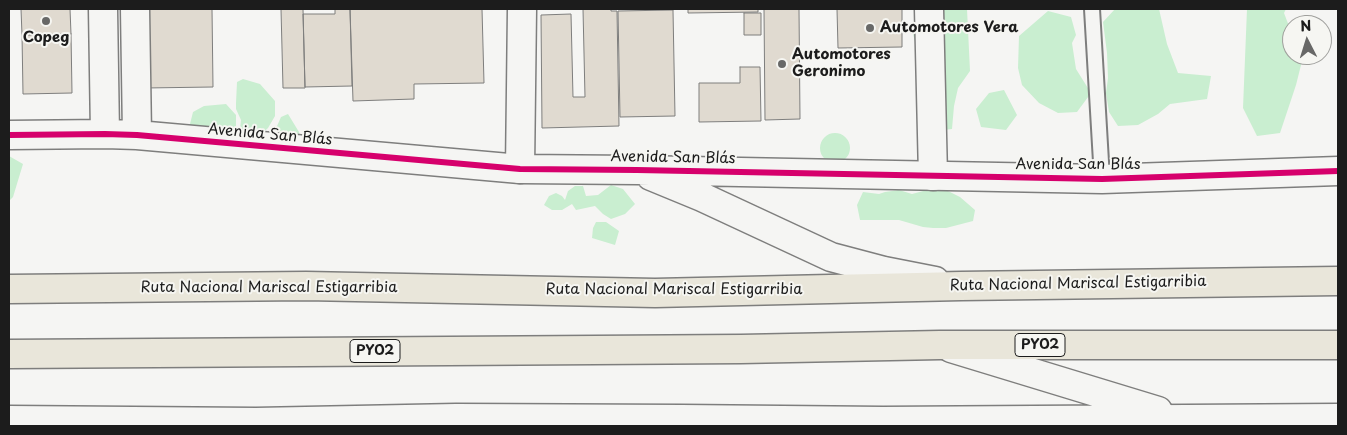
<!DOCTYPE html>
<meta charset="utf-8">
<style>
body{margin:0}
#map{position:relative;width:1347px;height:435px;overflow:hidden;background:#f5f5f3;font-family:"Playpen Sans",sans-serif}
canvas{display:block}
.frame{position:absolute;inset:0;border:10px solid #1c1c1c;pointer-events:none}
.north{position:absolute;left:1282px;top:15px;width:50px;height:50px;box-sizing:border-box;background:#f6f6f2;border:1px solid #9f9f9c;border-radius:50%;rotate:355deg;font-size:14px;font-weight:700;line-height:20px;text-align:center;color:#1c1c1c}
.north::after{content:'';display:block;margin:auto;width:18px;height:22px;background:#686867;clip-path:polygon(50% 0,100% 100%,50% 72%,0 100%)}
</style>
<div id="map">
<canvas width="1347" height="435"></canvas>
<div class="frame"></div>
<div class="north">N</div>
</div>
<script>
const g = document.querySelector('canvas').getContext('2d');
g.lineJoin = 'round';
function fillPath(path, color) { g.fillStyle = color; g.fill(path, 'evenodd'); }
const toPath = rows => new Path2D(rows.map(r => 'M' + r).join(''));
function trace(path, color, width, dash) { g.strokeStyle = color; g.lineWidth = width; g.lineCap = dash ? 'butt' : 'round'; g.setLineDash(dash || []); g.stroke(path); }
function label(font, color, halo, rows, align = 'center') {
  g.font = font + ' "Playpen Sans",sans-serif'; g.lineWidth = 4; g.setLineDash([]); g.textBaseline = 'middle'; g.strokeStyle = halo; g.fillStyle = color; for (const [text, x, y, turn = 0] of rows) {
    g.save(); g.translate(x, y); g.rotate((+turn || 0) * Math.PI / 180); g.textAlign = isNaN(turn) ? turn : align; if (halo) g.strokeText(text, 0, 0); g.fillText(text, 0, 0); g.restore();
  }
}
const green = toPath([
 [934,9,967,9,970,71,958,88,954,106,952,129,925,132,923,73,912,30,922,12],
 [1115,9,1159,9,1167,44,1178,73,1211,76,1207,99,1170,104,1158,114,1138,125,1118,126,1109,112,1106,93,1108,78,1107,53,1103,22],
 [1247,9,1286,9,1284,13,1292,34,1292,55,1300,55,1302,61,1296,85,1280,133,1257,136,1243,108],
 [1048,11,1071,17,1076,35,1072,43,1076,69,1091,93,1077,112,1058,113,1039,103,1022,85,1018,68,1019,36],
 [243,79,260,84,275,101,275,116,268,128,257,138,249,136,240,129,241,120,236,109,236,103,237,82],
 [1004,90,1017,115,1006,130,981,127,976,109,989,93],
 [226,104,236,115,236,127,226,139,204,156,192,149,188,139,190,124,193,112,204,106],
 [288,114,299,132,302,154,282,162,272,154,266,142,274,133,281,117],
 '820 148a15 15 0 1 1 30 0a15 15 0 1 1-30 0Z',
 [9,156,23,164,13,197,9,201],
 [611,185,623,189,635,204,625,214,611,219,603,214,595,206,576,210,572,204,562,210,552,210,544,205,549,196,556,193,562,196,565,200,568,191,575,186,583,186,586,196,598,195],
 [899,190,912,194,927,190,946,190,960,197,975,210,973,221,946,228,933,228,923,227,899,220,860,220,857,205,863,192,879,194,885,192],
 [596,222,606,222,619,231,615,245,592,238,593,228]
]);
const building = toPath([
 [21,9,70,9,71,34,22,35,21,9],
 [144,9,212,9,213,87,145,88,144,9],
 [281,9,303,9,305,88,283,88,281,9],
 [335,9,350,9,352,86,305,87,303,14,335,14,335,9],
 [350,9,482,9,484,83,414,84,414,99,353,101,350,9],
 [583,9,611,9,611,11,617,11,619,126,542,128,541,15,571,14,573,97,585,97,583,9],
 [688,9,758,9,758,12,688,13,688,9],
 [764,9,799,9,800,119,765,120,764,9],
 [837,9,902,9,902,47,838,48,837,9],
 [673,10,675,116,620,117,618,11,673,10],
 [744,13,761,13,761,35,744,35,744,13],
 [71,34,72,93,23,94,22,35,71,34],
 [740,67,760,67,761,121,699,122,699,83,740,83,740,67]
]);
const lane = toPath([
 [1092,9,1102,179]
]);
const street = toPath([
 [929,9,933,176],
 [520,169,522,9]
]);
const secondary = toPath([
 [103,9,105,134],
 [135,9,137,135],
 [9,135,105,134,137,135,520,169,637,170,1102,179,1338,171],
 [651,176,702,197,831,257,884,271,935,281],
 [951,348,1158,411],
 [9,420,256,422,456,418,681,419,883,421,1338,418]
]);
const highway = toPath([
 [9,289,306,286,655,293,961,286,1338,281],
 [9,354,741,349,940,345,1338,345]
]);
const cycleway = toPath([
 [9,135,105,134,137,135,520,169,637,170,1102,179,1338,171]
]);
const markers = [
 [46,21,5,"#686867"],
 [870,28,5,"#686867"],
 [782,64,5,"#686867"]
];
const shields = [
 [1040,345,50],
 [375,351,50]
];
const shieldNames = [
 ["PY02",1040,345],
 ["PY02",375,351]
];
const poiNames = [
 ["Automotores Vera",880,28],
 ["Copeg",46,38,"center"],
 ["Automotores",792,55],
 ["Geronimo",792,72]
];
const streetNames = [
 ["Avenida San Blás",270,135,5],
 ["Avenida San Blás",673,158,1],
 ["Avenida San Blás",1078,165],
 ["Ruta Nacional Mariscal Estigarribia",1078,284,-1],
 ["Ruta Nacional Mariscal Estigarribia",269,288],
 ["Ruta Nacional Mariscal Estigarribia",674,290]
];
fillPath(green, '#c9eed0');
fillPath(building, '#e0dad0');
trace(building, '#7e7e7d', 1);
trace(lane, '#7e7e7d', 18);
trace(street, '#7e7e7d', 31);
trace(secondary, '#7e7e7d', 31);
trace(highway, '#7e7e7d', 31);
trace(lane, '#f5f5f3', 14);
trace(street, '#f5f5f3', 28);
trace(secondary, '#f5f5f3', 28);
trace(highway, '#e9e6da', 28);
trace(cycleway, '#d6006c', 6);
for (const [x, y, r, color] of markers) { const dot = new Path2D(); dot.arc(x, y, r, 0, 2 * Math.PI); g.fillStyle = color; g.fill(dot); trace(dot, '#f6f6f2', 2); }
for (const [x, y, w] of shields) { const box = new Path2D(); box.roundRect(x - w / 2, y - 11.5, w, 23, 4); g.fillStyle = '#f6f6f2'; g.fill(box); trace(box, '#1c1c1c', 1); }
label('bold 14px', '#1c1c1c', null, shieldNames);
label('bold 15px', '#1c1c1c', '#f6f6f2', poiNames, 'left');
label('15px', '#1c1c1c', '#f6f6f2', streetNames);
</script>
